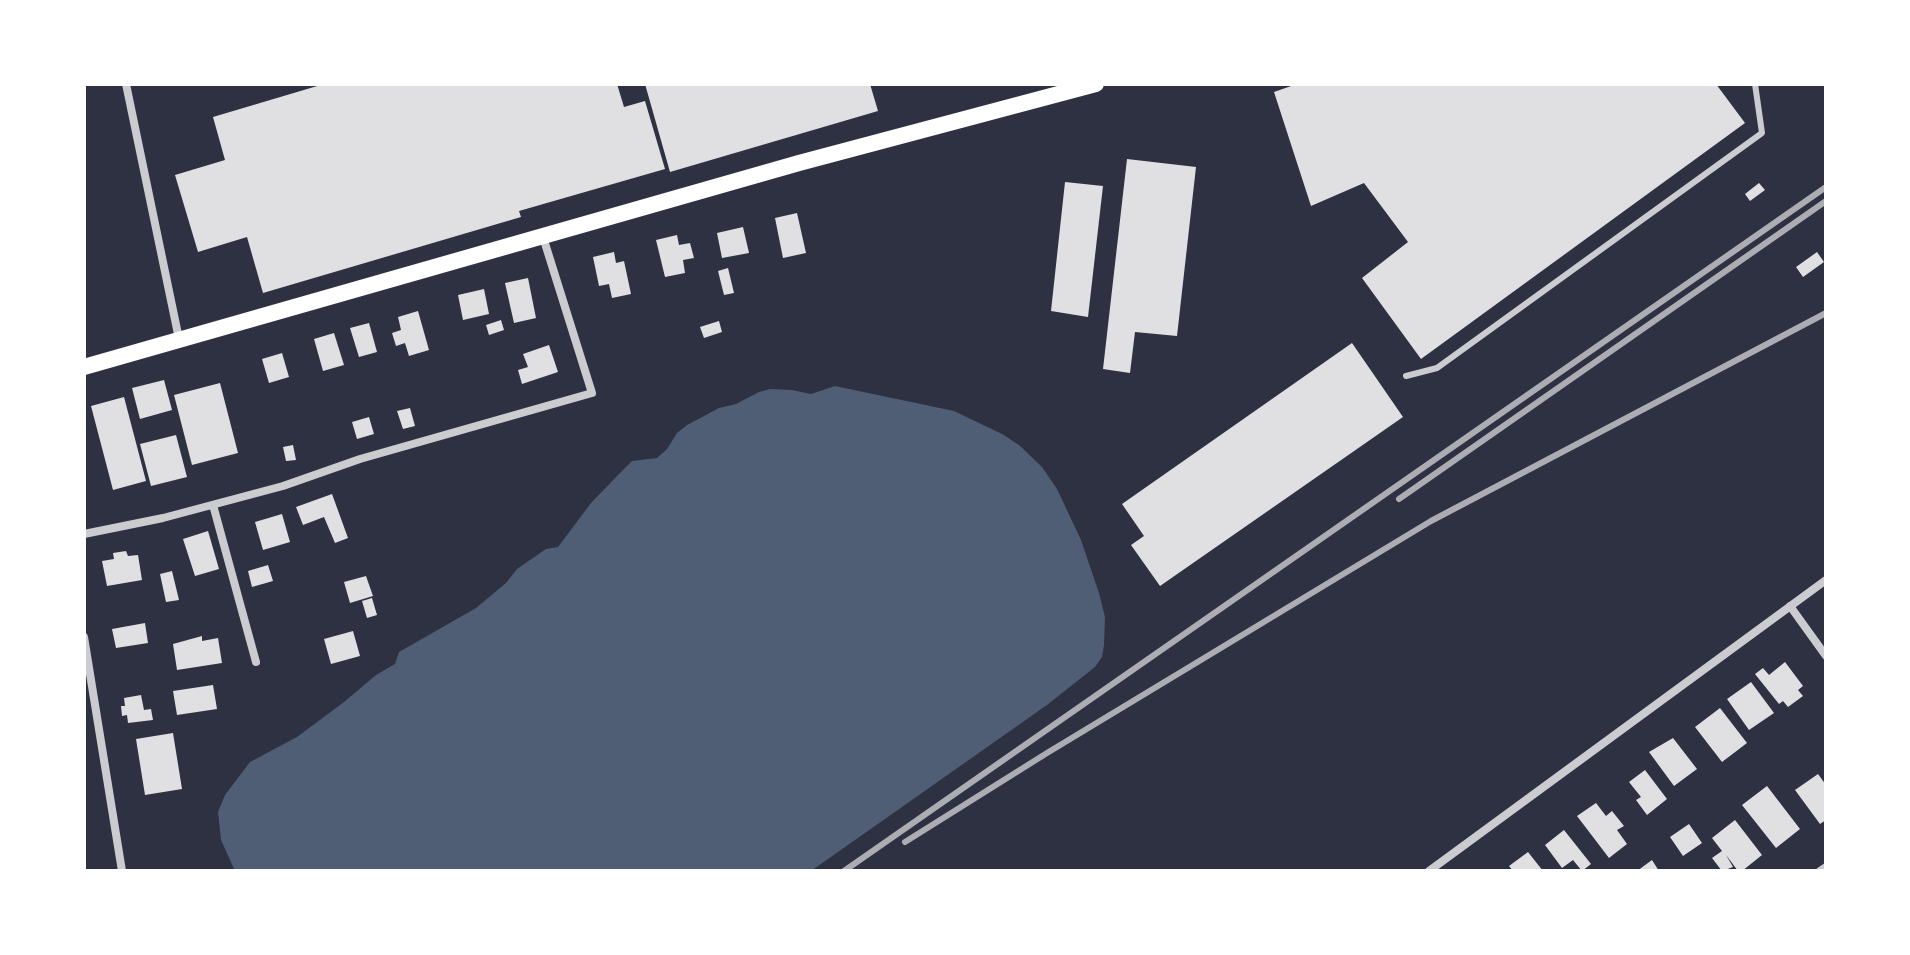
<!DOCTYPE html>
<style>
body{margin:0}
#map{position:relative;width:1910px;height:955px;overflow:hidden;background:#2d3142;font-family:"Fira Sans Condensed",sans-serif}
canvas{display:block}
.frame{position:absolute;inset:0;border:86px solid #fff;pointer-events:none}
</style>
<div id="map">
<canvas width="1910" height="955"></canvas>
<div class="frame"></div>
</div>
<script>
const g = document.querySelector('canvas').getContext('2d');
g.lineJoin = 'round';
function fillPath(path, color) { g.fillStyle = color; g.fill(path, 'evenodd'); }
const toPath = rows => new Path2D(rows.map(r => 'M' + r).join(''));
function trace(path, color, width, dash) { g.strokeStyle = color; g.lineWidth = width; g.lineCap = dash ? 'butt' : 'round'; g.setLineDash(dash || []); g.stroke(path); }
const water = toPath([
 [835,386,954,411,1002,434,1019,445,1042,467,1057,489,1081,540,1099,593,1105,617,1104,645,1102,657,1095,667,1047,705,811,871,235,871,221,840,218,812,225,795,250,762,297,737,344,702,376,675,395,664,399,652,476,608,506,583,517,569,546,549,558,547,591,503,619,474,632,461,657,458,667,449,677,433,687,425,719,408,736,404,759,392,770,389,792,390,811,394]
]);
const building = toPath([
 [324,84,617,84,624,107,645,101,665,169,519,211,521,217,263,293,247,237,198,252,175,175,225,160,213,117],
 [645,84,870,84,878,111,670,172],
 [1297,84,1716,84,1745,123,1421,359,1362,278,1408,242,1364,183,1311,206,1274,92],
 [1127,159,1196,167,1177,336,1135,332,1130,373,1103,369],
 [1065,182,1103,186,1088,317,1051,311],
 [1759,183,1765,190,1750,201,1745,194],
 [797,213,806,253,783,258,775,218],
 [743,227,749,253,722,258,717,233],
 [677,235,679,245,690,243,694,258,683,260,685,273,665,277,656,240],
 [614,252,616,263,624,261,631,294,612,298,609,284,599,286,593,257],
 [1817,252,1824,262,1803,277,1796,267],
 [728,268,734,293,724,295,718,271],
 [528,278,536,318,514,323,505,283],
 [484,289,489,314,463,320,458,295],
 [418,311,429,350,409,356,405,343,396,346,392,333,401,330,398,317],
 [501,320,504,330,489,335,486,325],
 [719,321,722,332,704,338,700,327],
 [369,323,377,352,359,357,350,328],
 [334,333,344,365,323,371,314,339],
 [1352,343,1403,417,1160,586,1131,545,1144,536,1122,504],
 [549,345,558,372,522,384,518,370,528,367,523,354],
 [282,353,289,377,269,383,262,359],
 [164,380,172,410,140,419,132,388],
 [220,383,238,453,192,465,174,395],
 [124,397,146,481,113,490,91,406],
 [410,408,415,426,403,429,397,411],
 [369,417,374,434,357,439,352,422],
 [176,435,187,477,151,486,140,444],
 [293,445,296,460,286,461,283,447],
 [332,494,348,538,335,543,324,517,303,525,296,507],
 [282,514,290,542,263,550,255,522],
 [208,531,219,569,195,576,183,539],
 [126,551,128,556,138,555,142,580,107,586,102,561,114,559,113,553],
 [268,565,273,581,252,587,248,571],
 [172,571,179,600,166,602,160,574],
 [366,576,373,596,350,603,344,582],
 [372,598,377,615,367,618,362,601],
 [145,623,148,643,116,648,112,629],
 [353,631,360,656,331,664,324,639],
 [202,636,202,641,218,638,222,663,177,670,173,644],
 [1785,662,1803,686,1798,690,1803,696,1788,707,1783,701,1779,704,1755,674,1763,668,1769,675],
 [1751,682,1774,713,1749,730,1727,699],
 [213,685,217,709,177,715,173,691],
 [141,695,144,710,151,709,153,720,128,723,127,715,122,716,121,706,125,706,124,698],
 [1720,708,1747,743,1722,762,1695,727],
 [173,733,182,789,145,795,136,739],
 [1673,738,1697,769,1674,786,1649,752],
 [1645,770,1667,799,1647,815,1636,800,1641,797,1629,782],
 [1818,774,1826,785,1826,820,1820,824,1795,790],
 [1767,786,1800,829,1776,848,1742,805],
 [1596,803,1606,816,1612,811,1624,826,1617,830,1627,844,1609,858,1577,816],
 [1735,820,1762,855,1742,871,1738,871,1726,855,1733,867,1722,871,1712,858,1722,851,1712,838],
 [1689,824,1702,843,1683,856,1670,837],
 [1564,830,1591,864,1582,871,1573,860,1562,868,1545,845],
 [1528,852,1543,871,1513,871,1509,866],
 [1652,860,1659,871,1637,871]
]);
const service = toPath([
 [1406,376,1437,368,1762,133,1755,84]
]);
const minor = toPath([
 [126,84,179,339],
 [213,505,256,662],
 [84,534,163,518,283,486,360,459,592,393,543,237],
 [1790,606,1826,656],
 [84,637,122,871],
 [1429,871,1826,580],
 [1820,871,1826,867]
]);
const secondary = toPath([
 [84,367,799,163,1096,84]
]);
const rail = toPath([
 [1399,499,1826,201],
 [905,842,1047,753,1431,521,1826,313],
 [844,871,1826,187]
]);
fillPath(water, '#4f5d75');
fillPath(building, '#e0e0e3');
trace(service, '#caccd0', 6);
trace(minor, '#caccd0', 8);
trace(secondary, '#fff', 16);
trace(rail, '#abadb3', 6);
</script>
